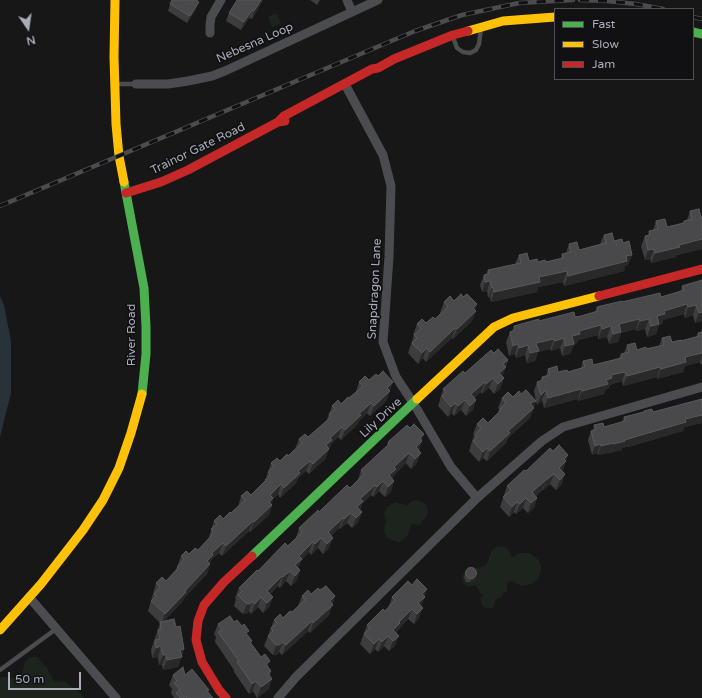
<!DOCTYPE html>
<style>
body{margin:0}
#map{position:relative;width:702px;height:698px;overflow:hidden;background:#171717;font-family:"Varela Round",sans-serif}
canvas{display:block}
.legend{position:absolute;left:554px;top:8px;width:140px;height:72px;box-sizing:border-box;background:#111113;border:1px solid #4d4f55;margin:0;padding:5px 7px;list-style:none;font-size:12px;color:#a8adb8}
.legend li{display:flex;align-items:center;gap:8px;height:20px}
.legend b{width:20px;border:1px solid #4d4f55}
.north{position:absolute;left:8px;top:8px;width:40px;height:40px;-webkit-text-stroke:3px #111113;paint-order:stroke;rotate:167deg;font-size:11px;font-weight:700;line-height:16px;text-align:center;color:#a8adb8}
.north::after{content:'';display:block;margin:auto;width:14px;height:18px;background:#a8adb8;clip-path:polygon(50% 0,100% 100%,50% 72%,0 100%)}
.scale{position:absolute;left:8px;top:672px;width:73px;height:18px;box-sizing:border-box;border:2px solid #a8adb8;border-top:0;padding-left:5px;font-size:12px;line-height:14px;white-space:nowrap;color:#a8adb8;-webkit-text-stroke:3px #111113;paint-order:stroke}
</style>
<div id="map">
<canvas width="702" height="698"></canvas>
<ul class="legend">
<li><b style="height:5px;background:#4caf50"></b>Fast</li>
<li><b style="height:5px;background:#ffc107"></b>Slow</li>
<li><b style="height:5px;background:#c62828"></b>Jam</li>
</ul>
<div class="north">N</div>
<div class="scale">50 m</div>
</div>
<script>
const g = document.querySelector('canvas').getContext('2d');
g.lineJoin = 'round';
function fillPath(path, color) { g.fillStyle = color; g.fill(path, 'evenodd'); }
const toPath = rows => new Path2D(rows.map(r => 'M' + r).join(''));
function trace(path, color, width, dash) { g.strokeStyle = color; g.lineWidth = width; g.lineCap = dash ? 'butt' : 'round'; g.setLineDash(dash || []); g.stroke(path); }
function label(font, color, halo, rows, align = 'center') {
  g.font = font + ' "Varela Round",sans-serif'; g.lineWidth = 3.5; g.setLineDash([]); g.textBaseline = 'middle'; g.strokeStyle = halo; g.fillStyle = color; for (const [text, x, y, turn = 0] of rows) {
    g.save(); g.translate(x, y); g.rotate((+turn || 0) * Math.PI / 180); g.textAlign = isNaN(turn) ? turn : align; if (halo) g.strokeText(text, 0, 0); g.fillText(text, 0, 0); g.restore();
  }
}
const green = toPath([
 [276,13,281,23,272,27,268,17],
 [417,500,424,503,427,506,428,510,427,515,426,518,422,521,420,526,412,523,408,535,402,541,398,542,389,539,385,534,384,530,386,522,384,514,387,507,390,505,396,502,403,504,407,506,410,502,413,501],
 [498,546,505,547,510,552,511,556,514,557,518,554,523,553,528,553,532,555,536,558,539,561,541,566,541,571,538,579,531,584,522,586,512,581,507,583,507,592,504,592,502,597,496,599,494,606,492,608,486,608,481,604,481,598,484,595,480,593,476,586,474,585,470,586,467,586,464,584,462,579,462,576,469,566,477,568,485,566,487,563,492,550],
 [30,657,37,657,47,668,54,681,66,682,80,693,84,698,0,698,0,678,3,677,13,678,22,673,25,662]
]);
const water = toPath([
 [0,296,4,305,11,341,11,393,0,437]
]);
const lane = toPath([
 [453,37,457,48,463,52,470,53,476,50,479,44,481,28],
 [116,84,136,84],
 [0,670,56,629]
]);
const street = toPath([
 [347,0,352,12],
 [210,33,210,25,211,17,221,0],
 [136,84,168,84,188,81,212,76,225,71,378,0],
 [347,88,383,155,391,186,389,257,383,342,396,377,414,404,451,467,477,498],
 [29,597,116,698],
 [278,698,296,677,477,498,542,441,563,427,702,387]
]);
const fast = toPath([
 [693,32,702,34],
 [124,182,144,288,146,327,146,354,142,394],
 [252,556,417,399]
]);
const slow = toPath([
 [115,0,114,57,116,124,119,156,124,182],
 [468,31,503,21,555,17],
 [417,399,494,327,513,318,599,296],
 [0,630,41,584,83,530,103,500,119,468,131,433,142,394]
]);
const jam = toPath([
 [278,122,284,116,372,69,378,68,394,59,453,35,468,31],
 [126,193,161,182,188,170,278,122,285,121],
 [599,296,702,269],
 [226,698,219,690,202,662,196,640,198,621,204,605,224,582,252,556]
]);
const rail = toPath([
 [580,0,607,1,636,4,663,9],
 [693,17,702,19],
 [0,206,415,31,462,15,519,3,573,0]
]);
const wall = toPath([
 [237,0,263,0,252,19,249,18,241,30,226,21,229,13],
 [310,0,320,0,317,5],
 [170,4,196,9,187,23,168,11],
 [690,211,701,217,702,217,702,249,677,255,676,257,651,263,650,259,645,260,641,246,645,236,648,235,649,231,653,230,656,221,667,227,683,223,684,221,687,220],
 [604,235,614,241,623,243,632,255,628,265,625,266,624,271,564,286,563,282,538,287,537,292,491,302,490,297,488,298,487,291,482,292,480,285,484,275,486,274,488,270,515,264,519,255,529,261,546,262,561,258,562,254,566,253,569,244,579,250,600,244],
 [702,280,702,321,695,323,693,315,685,318,684,314,663,320,662,324,659,325,656,334,647,337,645,329,636,331,636,329,621,333,618,342,609,344,607,337,598,339,598,335,578,340,576,344,574,345,570,354,562,356,560,348,551,351,550,349,538,352,535,361,527,363,525,355,516,358,515,354,509,356,506,342,510,332,512,331,514,326,581,316,595,312,597,307,622,302,661,297,677,293,678,292,681,291,682,286],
 [463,297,477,304,475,310,476,311,472,321,453,339,452,338,426,362,423,358,418,364,408,353,414,335,413,335,417,324,426,323,435,319,441,313,440,313,444,302,454,301],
 [702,330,702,364,700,364,700,362,685,366,683,372,657,379,657,377,623,386,622,381,610,385,609,388,606,389,604,394,578,401,578,399,544,408,542,400,537,405,536,401,530,418,508,438,506,443,487,461,483,458,479,462,469,451,474,435,473,434,477,424,488,423,498,413,499,409,498,408,502,398,513,397,521,394,536,401,534,391,537,382,540,381,542,377,546,376,548,369,558,372,568,372,581,368,583,361,593,365,619,358,621,354,624,353,627,345,637,350,646,349,659,346,662,338,672,342,681,341,696,337,698,333,701,332],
 [494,353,508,360,502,377,504,378,500,389,494,394,489,388,482,394,481,392,474,398,476,400,473,410,466,416,461,410,454,416,452,413,448,417,438,406,440,400,440,399,443,389,465,373],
 [378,376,393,382,386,401,370,416,367,413,359,421,357,425,341,440,338,437,331,444,325,459,309,474,306,471,298,478,296,483,280,498,278,494,273,499,271,504,272,505,269,515,250,532,249,531,222,556,219,553,211,560,207,574,184,598,182,602,164,621,176,627,184,649,178,667,163,670,162,665,159,665,158,657,152,658,151,650,160,623,148,611,153,594,156,583,166,581,176,570,181,556,198,550,208,540,214,521,223,519,231,513,238,507,241,496,251,495,265,481,271,463,280,461,288,456,295,449,299,439,308,437,326,422,332,406,341,404,349,398,356,392,359,382,369,380],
 [702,398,702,423,684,427,683,431,635,445,622,448,622,450,598,455,597,453,592,455,588,440,591,431,593,430,594,425,604,427,622,422,624,417,643,412,644,411,653,412,701,399],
 [410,428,424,434,419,450,417,463,411,469,406,463,394,475,392,478,394,481,391,491,385,497,379,491,373,497,371,495,362,504,360,510,362,512,358,522,352,528,347,523,340,529,339,528,331,536,329,548,323,554,318,548,311,555,309,552,301,561,298,568,300,570,297,580,291,586,286,581,280,588,278,586,270,594,273,597,269,607,263,613,258,607,251,614,249,611,246,614,243,614,234,606,236,599,235,598,239,588,296,538,299,528,350,488,358,480,361,470,387,446,388,442],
 [553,451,568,455,562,471,562,484,556,490,550,484,543,490,542,490,536,496,537,498,534,508,528,513,523,508,516,514,514,512,509,517,500,507,507,486,526,471],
 [467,569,476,575,475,579,473,581,470,582,466,582,464,577],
 [412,585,427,589,421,606,419,618,414,624,408,619,398,630,396,634,395,646,389,651,384,646,378,652,375,649,370,654,360,644,367,625,385,611,389,606,392,597],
 [320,590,335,596,329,615,310,633,308,631,282,655,279,652,276,655,273,655,264,646,274,620,283,618,292,612,298,606,302,596,311,594],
 [234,622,247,635,251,643,271,671,270,675,269,689,257,698,253,691,249,694,234,672,234,670,215,642,216,637,214,634,218,624],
 [173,675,185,675,209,690,208,692,213,698,174,698,171,693,172,689,169,685]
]);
const shadedWall = toPath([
 [261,0,263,0,252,19,254,11],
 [199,2,196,9,187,23,190,16],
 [252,10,249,18,241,30,244,22],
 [702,239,702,249,677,255,676,257,651,263,655,253,679,245],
 [654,249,650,259,645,260,648,250],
 [632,255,628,265,625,266,624,271,564,286,568,276,626,256],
 [567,271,563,282,538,287,537,292,491,302,494,292,539,277],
 [490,281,487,291,482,292,485,282],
 [493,287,490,297,488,298,492,288],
 [477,304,473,314,476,311,472,321,453,339,457,329,473,308],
 [687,304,684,314,663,320,662,324,659,325,656,334,647,337,651,326,657,316,664,311],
 [696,305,693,315,685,318,688,307],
 [702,310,702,321,695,323,699,313],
 [639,319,636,329,621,333,618,342,609,344,613,334,619,324],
 [649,319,645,329,636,331,640,321],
 [601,325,598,335,578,340,576,344,574,345,570,354,562,356,565,346,572,336,579,331],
 [611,326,607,337,598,339,602,329],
 [455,328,452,338,426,362,430,352],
 [564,338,560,348,551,351,555,341],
 [554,339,550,349,538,352,535,361,527,363,530,353,536,343],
 [518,344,515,354,509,356,513,346],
 [528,345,525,355,516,358,519,348],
 [427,348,423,358,418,364,422,353],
 [702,353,702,356,700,362,685,366,683,372,657,379,661,369,685,357],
 [508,360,505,367,506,367,502,377,499,373,503,364],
 [660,367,657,377,623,386,627,376],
 [625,372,622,381,610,385,609,388,606,389,604,394,578,401,582,391,606,380,611,375],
 [493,378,489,388,482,394,486,384],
 [504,378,500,389,494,394,498,384],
 [393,382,386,401,370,416,374,406,387,388],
 [485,382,481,392,467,404,471,394],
 [581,389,578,399,544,408,548,398],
 [546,390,542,400,537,405,541,395],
 [465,400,461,410,454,416,458,406],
 [476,400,473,410,466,416,470,406],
 [536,401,530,418,508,438,506,443,487,461,490,451,508,431,530,403],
 [371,403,367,413,359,421,357,425,341,440,345,430,359,414],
 [455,403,452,413,448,417,451,407],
 [702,415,702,423,684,427,683,431,635,445,622,448,622,450,611,453,614,444,685,419],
 [342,427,338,437,331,444,325,459,309,474,313,464,326,445,330,438],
 [424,434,419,451,412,457,420,438],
 [614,443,611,452,598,455,601,446],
 [601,444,597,453,592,455,595,446],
 [487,448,483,458,479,462,483,452],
 [409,453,406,463,394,475,392,479,385,485,389,475,394,467],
 [421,453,417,463,411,469,415,459],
 [568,455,565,462,566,461,563,471,559,468,564,459],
 [310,461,306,471,298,478,296,483,280,498,284,488,298,471],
 [554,474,550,484,543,490,546,480],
 [565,474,562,484,556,490,560,480],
 [546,480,542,490,530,502,532,492],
 [383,481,379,491,373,497,377,487],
 [394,481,391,491,385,497,388,487],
 [281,484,278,494,273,499,270,508,272,505,269,515,250,532,254,522,270,495],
 [375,485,371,495,362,504,359,511,353,517,360,499],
 [526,498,523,508,516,514,520,504],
 [537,498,534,508,528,513,531,503],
 [517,502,514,512,509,517,512,507],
 [362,512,358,522,352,528,356,518],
 [351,513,347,523,340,529,344,519],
 [343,518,339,528,324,542,328,532],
 [253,521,249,531,222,556,226,546],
 [321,538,318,548,311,555,315,544],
 [333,538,329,548,323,554,327,544],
 [313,542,309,552,301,561,298,569,292,573,299,556],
 [223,543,219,553,211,560,207,574,184,598,182,602,161,624,165,614,185,591,207,561,212,553],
 [300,570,297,580,291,586,295,576],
 [290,571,286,581,280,588,283,577],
 [476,575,475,579,473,581,470,582,471,579],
 [282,576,278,586,264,601,267,591],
 [427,589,425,597,421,607,418,603,422,594],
 [335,596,329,615,310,633,313,623,330,601],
 [261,597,258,607,251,614,255,604],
 [273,597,269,607,263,613,267,603],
 [252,601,249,611,246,614,243,614,247,604],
 [423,608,419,618,414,624,417,614],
 [412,609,408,619,398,630,396,633,393,630,399,622],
 [312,621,308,631,282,655,286,645],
 [388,636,384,646,378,652,382,642],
 [399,636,395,646,389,651,393,641],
 [379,639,375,649,370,654,374,644],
 [283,642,279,652,276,655,273,655,276,645],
 [161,646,158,657,152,658,156,648],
 [184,649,178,667,163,670,167,660,180,650],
 [163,655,166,655,162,665,159,665],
 [270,661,266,671,266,664],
 [272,679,269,689,257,698,261,687],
 [256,681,253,691,249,694,252,684]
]);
const building = toPath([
 [172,0,196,0,199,2,190,16,170,4,172,0],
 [237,0,261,0,254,11,252,10,244,22,229,13,237,0],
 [699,209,701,217,702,217,702,239,679,245,680,247,655,253,654,249,648,250,645,236,650,235,649,231,658,229,656,221,665,219,667,227,684,223,684,221,692,219,690,211,699,209],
 [612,233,614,241,622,239,623,243,629,241,632,255,626,256,627,261,568,276,567,271,539,277,540,282,494,292,493,287,492,288,490,281,485,282,484,275,489,274,488,270,521,263,519,255,527,253,529,261,537,259,538,262,545,260,546,262,563,258,562,254,571,252,569,244,577,242,579,250,606,243,604,235,612,233],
 [702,280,702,312,699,313,696,305,688,307,687,304,664,311,665,314,657,316,659,324,651,326,649,319,640,321,639,319,619,324,621,332,613,334,611,326,602,329,601,325,579,331,580,334,572,336,574,344,565,346,564,338,555,341,554,339,536,343,539,351,530,353,528,345,519,348,518,344,513,346,510,332,515,330,514,326,539,319,539,321,574,312,575,317,581,316,598,311,597,307,622,301,622,302,660,293,661,297,678,292,684,290,682,286,702,280],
 [461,294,463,297,467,294,477,304,473,308,476,311,457,329,455,328,430,352,427,348,422,353,412,343,417,338,414,335,421,329,417,324,422,319,426,323,433,317,435,319,448,307,444,302,450,296,454,301,461,294],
 [702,332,702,353,685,357,686,362,661,369,660,367,627,376,625,372,611,375,612,378,606,380,608,384,582,391,581,389,548,398,546,390,541,395,537,382,543,380,542,377,550,375,548,369,557,366,558,372,567,370,568,372,585,367,583,361,592,359,593,365,622,358,621,354,629,352,627,345,635,343,637,350,646,347,646,349,664,345,662,338,670,336,672,342,681,340,681,341,699,336,698,333,702,332],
 [498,349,508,360,503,364,506,367,499,373,504,378,498,384,493,378,486,384,485,382,471,394,476,400,470,406,465,400,458,406,455,403,451,407,442,396,446,392,443,389,463,371,465,373,491,350,494,353,498,349],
 [383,371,393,382,387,388,390,391,374,406,371,403,359,414,361,415,345,430,342,427,330,438,332,440,326,445,329,449,313,464,310,461,298,471,300,473,284,488,281,484,270,495,273,498,269,502,272,505,254,522,253,521,226,546,223,543,212,553,213,555,207,561,210,564,185,591,186,592,165,614,151,601,156,596,154,594,160,587,156,583,162,577,166,581,178,568,177,567,184,559,181,556,186,551,189,554,195,548,198,550,212,535,211,535,213,532,211,529,217,524,214,521,220,515,223,519,230,512,231,513,245,500,241,496,247,491,251,495,266,480,265,480,270,475,268,472,274,466,271,463,277,458,280,461,287,454,288,456,302,443,299,439,305,434,308,437,331,417,329,414,335,409,332,406,338,400,341,404,348,397,349,398,363,386,359,382,365,376,369,380,376,374,378,376,383,371],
 [526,390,536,401,530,403,534,408,508,431,510,433,490,451,487,448,483,452,473,441,477,437,475,435,481,428,477,424,483,418,488,423,501,410,500,409,506,403,502,398,508,392,513,397,519,391,521,394,526,390],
 [702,399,702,415,685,419,686,422,638,436,625,440,625,441,614,444,614,443,601,446,601,444,595,446,591,431,596,429,594,425,603,423,604,427,625,421,624,417,644,412,644,411,652,409,653,412,702,399],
 [414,424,424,434,420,438,422,441,416,447,421,453,415,459,409,453,394,467,396,469,389,475,394,481,388,487,383,481,377,487,375,485,360,499,363,501,357,507,362,512,356,518,351,513,344,519,343,518,328,532,333,538,327,544,321,538,315,544,313,542,299,556,302,559,295,565,300,570,295,576,290,571,283,577,282,576,267,591,273,597,267,603,261,597,255,604,252,601,250,604,247,604,238,595,242,591,239,588,257,570,258,571,285,543,288,546,302,532,299,528,318,510,319,512,347,485,350,488,364,474,361,470,389,444,388,442,407,425,410,428,414,424],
 [559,445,568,455,564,459,566,461,559,468,565,474,560,480,554,474,546,480,532,492,537,498,531,503,526,498,520,504,517,502,512,507,503,497,511,490,507,486,524,470,526,471,550,448,553,451,559,445],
 '465.5 573a5.5 5.5 0 1 1 11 0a5.5 5.5 0 1 1-11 0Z',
 [417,579,427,589,422,594,425,597,418,603,423,608,417,614,412,609,399,622,400,623,393,630,399,636,393,641,388,636,382,642,379,639,374,644,364,634,370,628,367,625,383,609,385,611,395,600,392,597,408,581,412,585,417,579],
 [326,586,335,596,330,601,333,605,313,623,312,621,286,645,283,642,279,645,276,645,268,636,273,631,271,628,277,623,274,620,280,614,283,618,290,611,292,612,305,600,302,596,308,590,311,594,318,588,320,590,326,586],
 [230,616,234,622,237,620,242,626,244,624,249,631,246,633,252,641,250,642,261,657,265,654,270,661,266,664,271,671,268,673,272,679,261,687,256,681,252,684,237,662,239,661,218,632,222,630,218,624,230,616],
 [174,619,176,627,180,626,184,649,180,650,182,657,167,660,166,655,163,655,161,646,156,648,155,640,160,639,158,630,161,629,160,622,174,619],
 [183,667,185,675,192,669,209,690,207,691,213,698,187,698,185,696,183,698,180,698,176,693,180,690,174,683,177,681,173,675,183,667]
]);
const streetNames = [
 ["Nebesna Loop",255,43,-24],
 ["Trainor Gate Road",198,149,-26],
 ["Snapdragon Lane",375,289,-87],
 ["River Road",132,335,-90],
 ["Lily Drive",381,418,-43]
];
fillPath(green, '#1d241e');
fillPath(water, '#2a3239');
trace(lane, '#4b4c50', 4.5);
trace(street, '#4b4c50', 9);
trace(fast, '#4caf50', 9);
trace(slow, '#ffc107', 9);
trace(jam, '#c62828', 9);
trace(rail, '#4b4c4f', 4.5);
trace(rail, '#111113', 3, [9]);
fillPath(wall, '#3d3d3f');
fillPath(shadedWall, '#29292a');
fillPath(building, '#49494c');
trace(building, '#58595d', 1);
label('12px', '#a8adb8', '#111113', streetNames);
</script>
